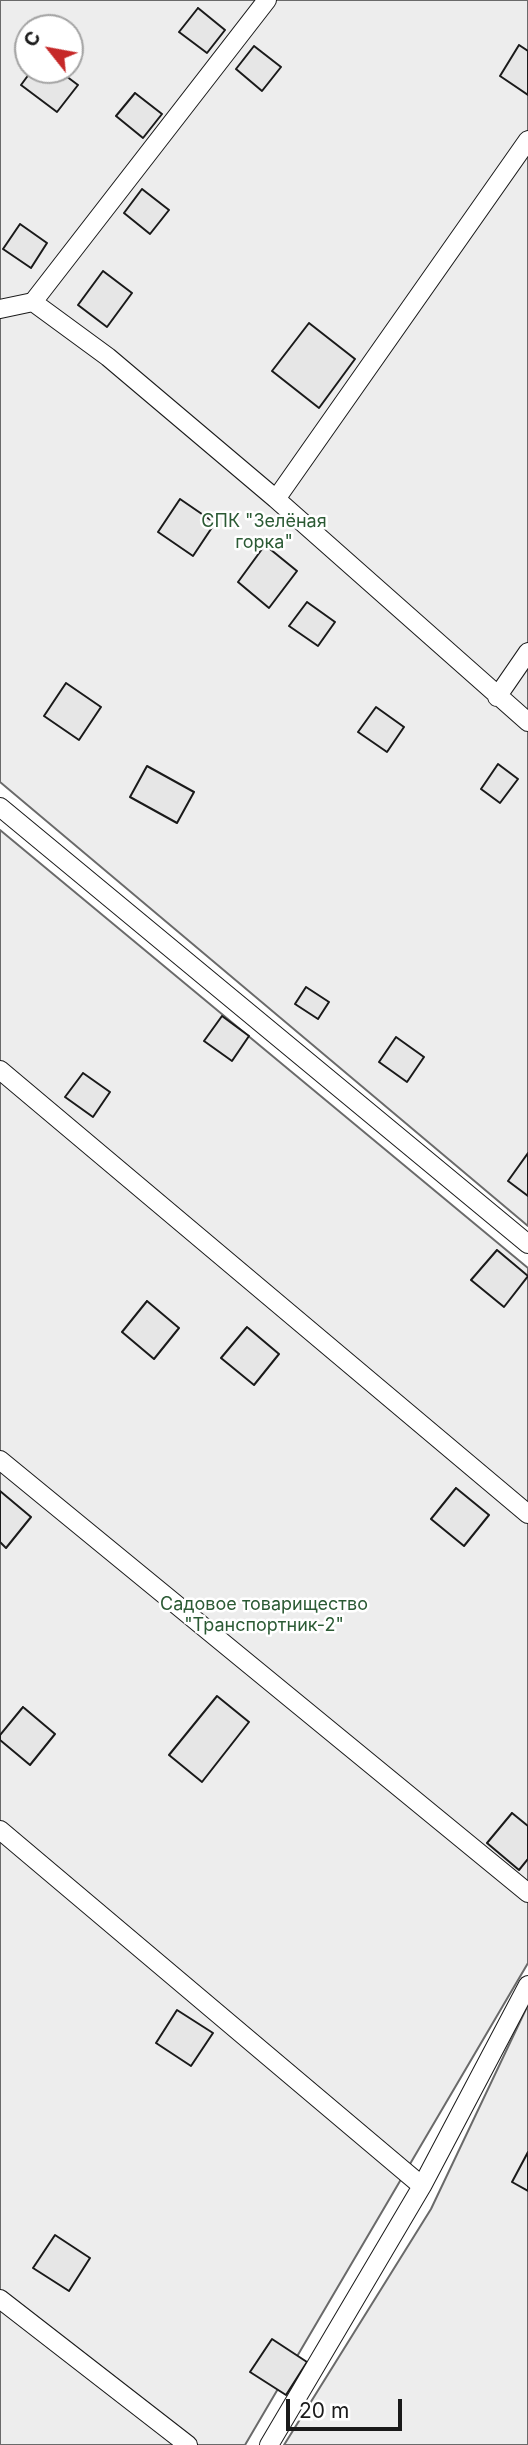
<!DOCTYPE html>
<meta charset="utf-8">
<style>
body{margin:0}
#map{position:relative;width:528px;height:2445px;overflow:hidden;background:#fff;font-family:Inter,sans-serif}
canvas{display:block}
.north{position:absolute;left:14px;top:14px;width:70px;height:70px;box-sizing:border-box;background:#fff;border:2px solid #a3a3a3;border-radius:50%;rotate:301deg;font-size:19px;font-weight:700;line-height:28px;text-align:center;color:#1a1a1a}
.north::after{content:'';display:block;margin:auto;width:24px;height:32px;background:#c62828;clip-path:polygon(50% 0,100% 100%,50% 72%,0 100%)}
.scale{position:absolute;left:286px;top:2399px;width:116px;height:32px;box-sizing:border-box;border:4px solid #1a1a1a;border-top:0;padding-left:9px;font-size:21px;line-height:24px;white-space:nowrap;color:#1a1a1a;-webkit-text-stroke:5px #fff;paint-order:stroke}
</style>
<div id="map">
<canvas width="528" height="2445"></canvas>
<div class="north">С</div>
<div class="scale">20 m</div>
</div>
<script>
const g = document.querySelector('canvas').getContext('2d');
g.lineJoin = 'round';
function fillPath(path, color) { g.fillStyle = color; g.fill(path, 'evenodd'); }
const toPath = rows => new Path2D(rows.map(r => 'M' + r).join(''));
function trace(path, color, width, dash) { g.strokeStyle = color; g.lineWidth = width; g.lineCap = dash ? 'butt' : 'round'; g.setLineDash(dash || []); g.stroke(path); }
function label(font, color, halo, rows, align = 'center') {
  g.font = font + ' Inter,sans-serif'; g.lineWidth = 5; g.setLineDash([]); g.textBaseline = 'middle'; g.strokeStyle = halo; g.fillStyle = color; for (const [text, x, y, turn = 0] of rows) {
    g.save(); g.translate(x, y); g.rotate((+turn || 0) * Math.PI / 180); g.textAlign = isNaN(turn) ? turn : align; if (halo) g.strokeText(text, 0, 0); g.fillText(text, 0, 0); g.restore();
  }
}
const built = toPath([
 [0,0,528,0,528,1226,0,782,0,0],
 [28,28,70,28,70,70,28,70,28,28],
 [0,830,528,1268,528,1963,245,2445,0,2445,0,830],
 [528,2005,528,2445,284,2445,431,2209,528,2005]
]);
const building = toPath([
 [198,8,225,30,207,53,179,32,198,8],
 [519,45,528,51,528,95,500,76,519,45],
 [254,46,281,67,262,91,236,69,254,46],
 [32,70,58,70,78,85,57,112,21,85,32,70],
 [135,93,162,114,143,138,116,116,135,93],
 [142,189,169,210,150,234,124,213,142,189],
 [20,224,47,243,31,268,3,249,20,224],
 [103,271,132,293,107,327,78,305,103,271],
 [309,323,355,359,319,408,272,371,309,323],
 [180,499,215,523,193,556,158,532,180,499],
 [265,545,297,571,269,608,238,582,265,545],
 [307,602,335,622,318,646,289,626,307,602],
 [66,683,101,707,79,740,44,716,66,683],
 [376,707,404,727,387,752,358,732,376,707],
 [498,764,518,779,500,803,481,789,498,764],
 [147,766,194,792,177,823,130,797,147,766],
 [306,987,329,1002,318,1019,295,1004,306,987],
 [222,1016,249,1036,232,1061,204,1041,222,1016],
 [396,1037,424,1057,407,1082,379,1062,396,1037],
 [83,1073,110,1092,93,1117,65,1097,83,1073],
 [528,1153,528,1196,508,1181,528,1153],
 [497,1250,528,1276,504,1307,471,1280,497,1250],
 [147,1301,179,1328,154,1359,122,1332,147,1301],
 [247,1327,279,1354,254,1385,221,1358,247,1327],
 [456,1488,489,1515,464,1546,431,1519,456,1488],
 [0,1491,31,1517,6,1548,0,1542,0,1491],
 [217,1696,249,1722,202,1782,169,1755,217,1696],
 [23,1707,55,1734,30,1765,0,1740,0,1735,23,1707],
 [512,1813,528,1826,528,1859,519,1870,487,1843,512,1813],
 [177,2010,213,2033,191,2066,156,2043,177,2010],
 [528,2152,528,2191,512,2182,528,2152],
 [55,2235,90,2258,69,2291,33,2268,55,2235],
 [272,2339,307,2362,286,2395,250,2372,272,2339]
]);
const service = toPath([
 [33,302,267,0],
 [0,309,33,302,108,357,276,499,528,722],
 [276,499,528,140],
 [497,697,528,652],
 [0,807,528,1244],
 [0,1070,528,1514],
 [0,1460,528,1893],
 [0,1830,422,2186],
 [0,2299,188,2445],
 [269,2445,422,2186,528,1985]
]);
const parkNames = [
 ["СПК \"Зелёная",264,522],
 ["горка\"",264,543],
 ["Садовое товарищество",264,1605],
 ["\"Транспортник-2\"",264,1626]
];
fillPath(built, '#ededed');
trace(built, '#6a6a6a', 2);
fillPath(building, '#e6e6e6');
trace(building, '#1a1a1a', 2);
trace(service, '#1a1a1a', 20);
trace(service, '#fff', 18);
label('18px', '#2b5a34', '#fff', parkNames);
</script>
